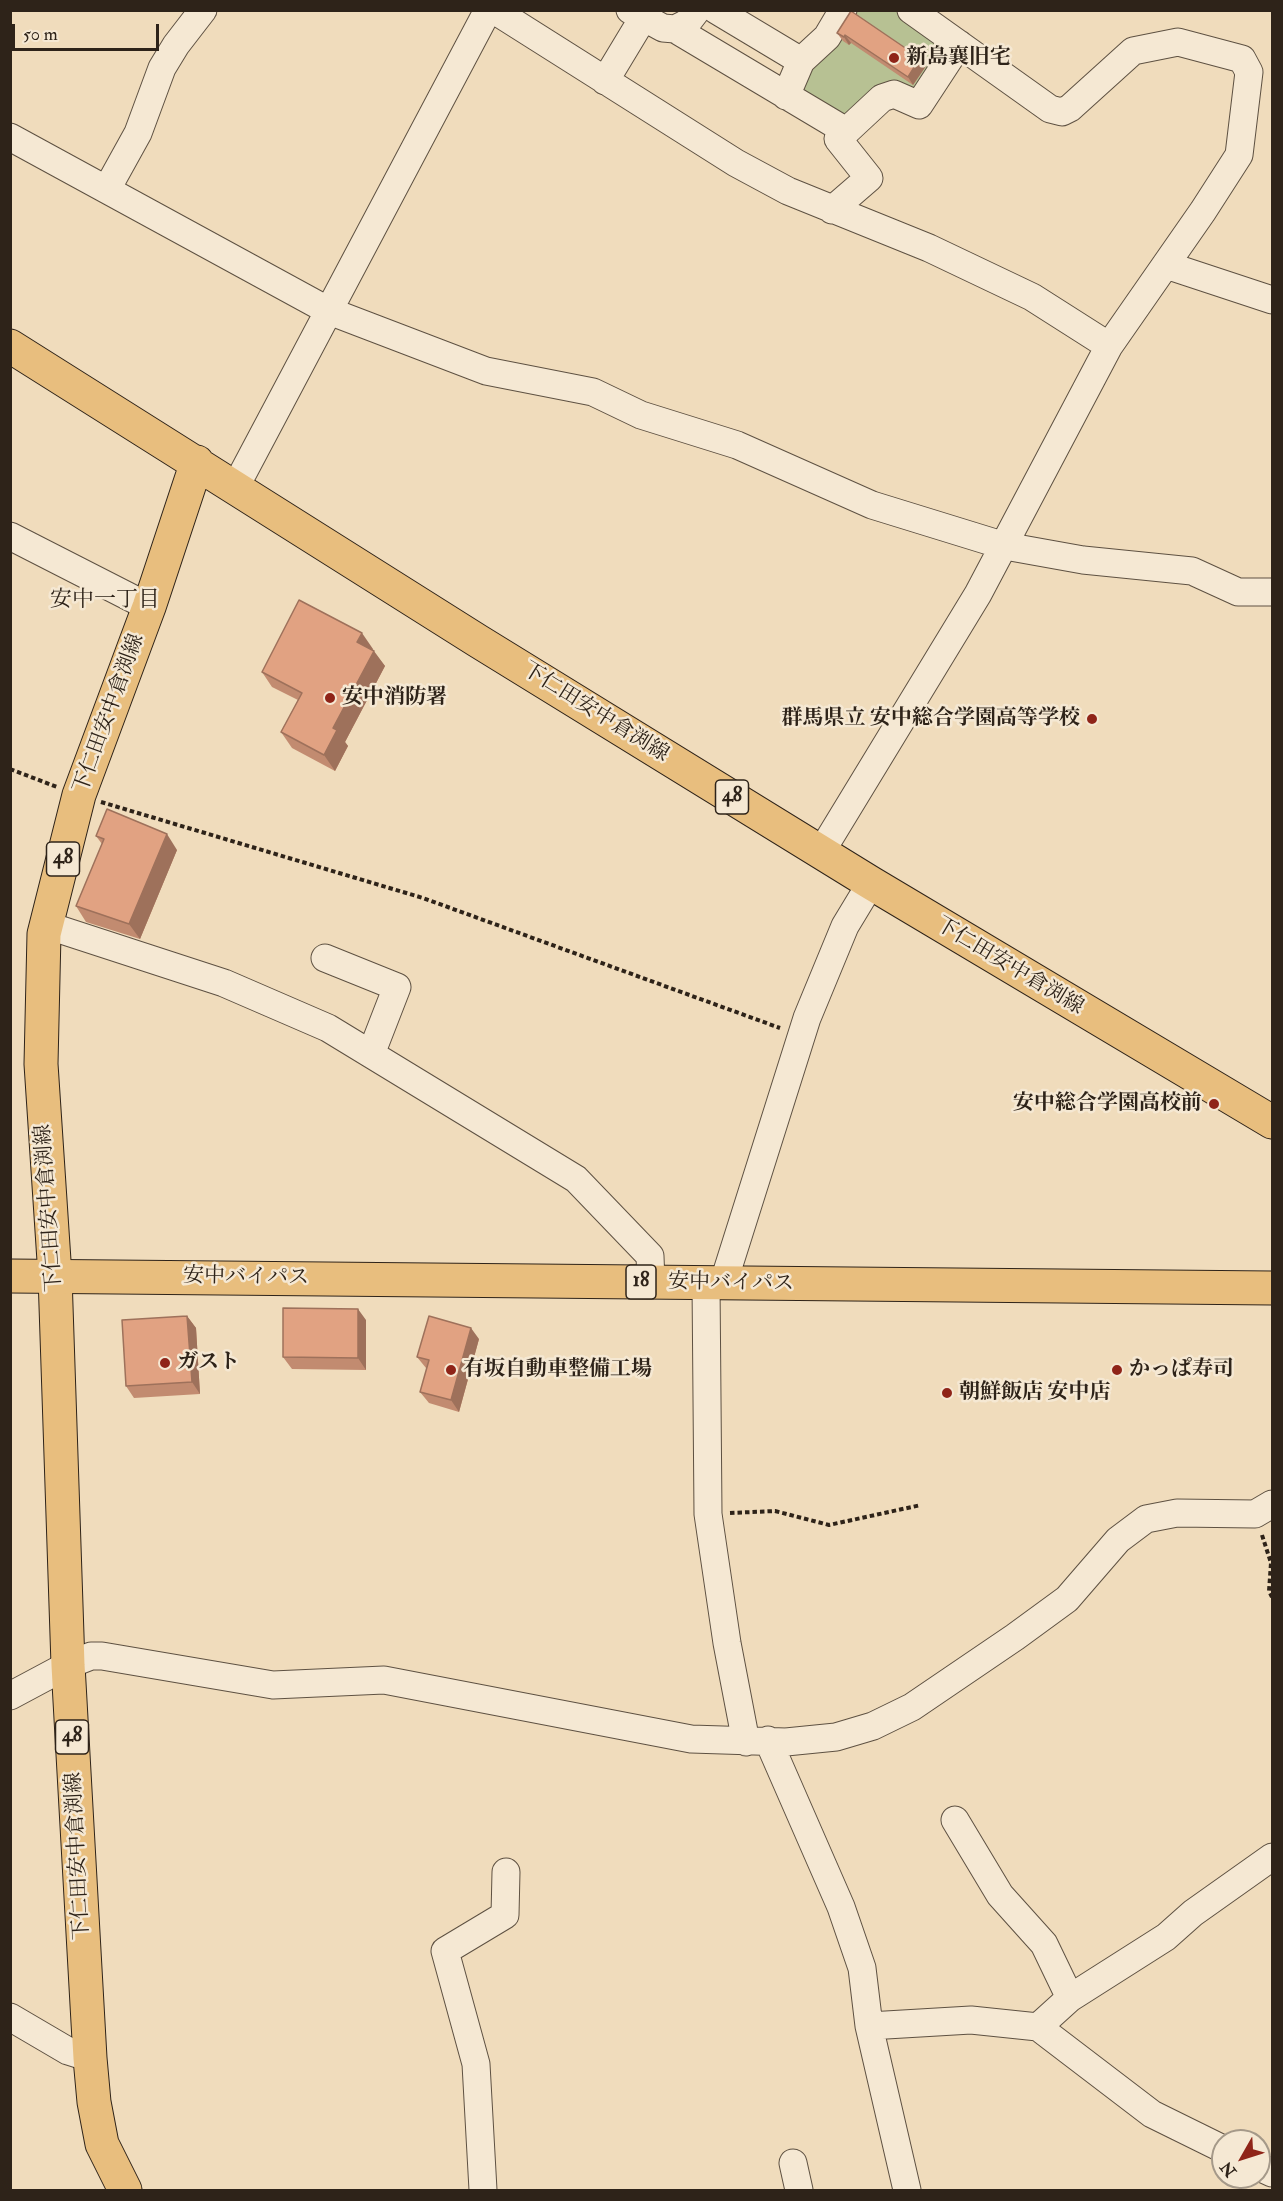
<!DOCTYPE html>
<meta charset="utf-8">
<style>
body{margin:0}
#map{position:relative;width:1283px;height:2201px;overflow:hidden;background:#f0dcbc;font-family:"IM FELL Double Pica",serif}
canvas{display:block}
.frame{position:absolute;inset:0;border:12px solid #2e2319;pointer-events:none}
.north{position:absolute;left:1211px;top:2129px;width:60px;height:60px;box-sizing:border-box;background:#f5e8d3;border:2px solid #a59989;border-radius:50%;rotate:231deg;font-size:16px;font-weight:700;line-height:24px;text-align:center;color:#2e2319}
.north::after{content:'';display:block;margin:auto;width:21px;height:27px;background:#8f2418;clip-path:polygon(50% 0,100% 100%,50% 72%,0 100%)}
.scale{position:absolute;left:12px;top:24px;width:147px;height:27px;box-sizing:border-box;border:3px solid #2e2319;border-top:0;padding-left:8px;font-size:18px;line-height:21px;white-space:nowrap;color:#2e2319;-webkit-text-stroke:4px #f5e8d3;paint-order:stroke}
</style>
<div id="map">
<canvas width="1283" height="2201"></canvas>
<div class="frame"></div>
<div class="north">N</div>
<div class="scale">50 m</div>
</div>
<script>
const g = document.querySelector('canvas').getContext('2d');
g.lineJoin = 'round';
function fillPath(path, color) { g.fillStyle = color; g.fill(path, 'evenodd'); }
const toPath = rows => new Path2D(rows.map(r => 'M' + r).join(''));
function trace(path, color, width, dash) { g.strokeStyle = color; g.lineWidth = width; g.lineCap = dash ? 'butt' : 'round'; g.setLineDash(dash || []); g.stroke(path); }
function label(font, color, halo, rows, align = 'center') {
  g.font = font + ' "IM FELL Double Pica","Noto Serif JP",serif'; g.lineWidth = 5; g.setLineDash([]); g.textBaseline = 'middle'; g.strokeStyle = halo; g.fillStyle = color; for (const [text, x, y, turn = 0] of rows) {
    g.save(); g.translate(x, y); g.rotate((+turn || 0) * Math.PI / 180); g.textAlign = isNaN(turn) ? turn : align; if (halo) g.strokeText(text, 0, 0); g.fillText(text, 0, 0); g.restore();
  }
}
const green = toPath([
 [847,11,898,11,951,45,918,95,845,123,792,92]
]);
const path = toPath([
 [10,769,57,787],
 [101,802,423,898,780,1028],
 [730,1513,775,1511,829,1525,921,1505],
 [1262,1535,1271,1563,1269,1591,1272,1597]
]);
const minor = toPath([
 [494,10,736,163,788,191,929,248,1032,297,1109,346],
 [630,10,663,28,675,29,687,23,697,10],
 [716,10,801,61],
 [675,29,846,131],
 [605,81,643,18],
 [786,96,801,61,827,37,843,10],
 [10,137,329,311,486,371,593,392,641,415,737,445,872,505,1005,546,1083,560,1192,571,1238,592,1272,592],
 [107,189,138,133,162,68,176,45,203,10],
 [832,210,869,178,838,139,882,98,894,94,919,105,959,44],
 [1166,265,1272,300],
 [236,486,488,10],
 [10,536,149,607],
 [821,852,978,594,1109,346,1203,211,1239,155,1249,72,1242,59,1178,42,1133,51,1070,108,1062,112,1050,109,911,10],
 [46,925,224,983,328,1028,576,1179,650,1256,651,1283],
 [325,958,397,987,371,1054],
 [706,1283,708,1514,727,1643,746,1742],
 [723,1284,807,1018,845,926,871,883],
 [10,1696,68,1665,91,1656,102,1656,273,1685,384,1680,691,1739,786,1742,836,1737,873,1726,912,1707,1015,1637,1067,1599,1118,1540,1146,1519,1177,1513,1255,1514,1272,1504],
 [768,1740,841,1907,862,1968,869,2026,907,2190],
 [955,1820,1000,1895,1044,1944,1070,1998],
 [10,2017,68,2051,90,2058],
 [869,2026,971,2020,1038,2027,1152,2114,1223,2149],
 [1038,2027,1070,1998,1166,1937,1193,1913,1272,1857],
 [793,2163,799,2190],
 [1259,2167,1272,2173],
 [483,2190,476,2064,445,1951,505,1915,506,1872]
]);
const major = toPath([
 [10,346,478,641,871,883,1272,1122],
 [125,2190,102,2144,94,2102,90,2058,68,1665,55,1276,41,1064,44,934,79,795,149,607,197,462]
]);
const highway = toPath([
 [10,1276,1272,1288]
]);
const wall = toPath([
 [851,11,926,66,913,85,851,43,849,45,843,41,837,33],
 [373,649,372,650,385,666,345,742,348,746,335,771,292,748,281,732,298,700,272,687,262,672],
 [96,836,177,850,140,939,86,922,76,906,102,844],
 [187,1316,196,1328,200,1394,134,1398,126,1386],
 [366,1320,366,1370,292,1369,283,1357],
 [479,1339,459,1412,429,1403,420,1392,427,1369,426,1368,417,1357]
]);
const shadedWall = toPath([
 [845,35,851,43,849,45,844,37],
 [920,58,926,66,913,85,908,77],
 [362,633,373,649,368,658,357,642],
 [374,651,385,666,345,742,348,746,335,771,324,755,333,728],
 [167,834,177,850,140,939,129,924],
 [358,1309,366,1320,366,1370,358,1358],
 [187,1316,196,1328,200,1394,192,1382],
 [471,1328,479,1339,459,1412,451,1400]
]);
const building = toPath([
 [851,11,920,58,908,77,845,35,844,37,837,33,851,11],
 [299,600,362,633,357,642,374,651,333,728,337,730,324,755,281,732,302,693,262,672,299,600],
 [107,809,167,834,129,924,76,906,104,839,96,836,107,809],
 [283,1308,358,1309,358,1358,283,1357,283,1308],
 [187,1316,192,1382,126,1386,122,1320,187,1316],
 [429,1316,471,1328,451,1400,420,1392,429,1360,417,1357,429,1316]
]);
const markers = [
 [894,58,6,"#8f2418"],
 [330,698,6,"#8f2418"],
 [1092,719,6,"#8f2418"],
 [1214,1104,6,"#8f2418"],
 [165,1363,6,"#8f2418"],
 [451,1370,6,"#8f2418"],
 [1117,1370,6,"#8f2418"],
 [947,1393,6,"#8f2418"]
];
const shields = [
 [732,797,33],
 [63,859,33],
 [641,1282,30],
 [72,1737,33]
];
const shieldNames = [
 ["48",732,797],
 ["48",63,859],
 ["18",641,1282],
 ["48",72,1737]
];
const poiNames = [
 ["新島襄旧宅",906,58],
 ["安中消防署",342,698],
 ["群馬県立 安中総合学園高等学校",1080,719,"right"],
 ["安中総合学園高校前",1202,1104,"right"],
 ["ガスト",177,1363],
 ["有坂自動車整備工場",463,1370],
 ["かっぱ寿司",1129,1370],
 ["朝鮮飯店 安中店",959,1393]
];
const streetNames = [
 ["下仁田安中倉渕線",595,713,32],
 ["下仁田安中倉渕線",110,714,-70],
 ["下仁田安中倉渕線",1009,967,31],
 ["下仁田安中倉渕線",50,1208,-94],
 ["安中バイパス",246,1278,1],
 ["安中バイパス",731,1284,1],
 ["下仁田安中倉渕線",79,1856,-93]
];
const neighbourhoodNames = [
 ["安中一丁目",105,601]
];
fillPath(green, '#b7c193');
trace(minor, '#5e5142', 29);
trace(major, '#2e2319', 35);
trace(highway, '#2e2319', 35);
trace(path, '#2e2319', 4, [4.5, 3]);
trace(minor, '#f5e8d3', 27);
trace(major, '#e8be7e', 33);
trace(highway, '#e8be7e', 33);
fillPath(wall, '#c28b70');
fillPath(shadedWall, '#9e715b');
fillPath(building, '#e1a282');
trace(building, '#9e715b', 1.5);
for (const [x, y, r, color] of markers) { const dot = new Path2D(); dot.arc(x, y, r, 0, 2 * Math.PI); g.fillStyle = color; g.fill(dot); trace(dot, '#f5e8d3', 2); }
for (const [x, y, w] of shields) { const box = new Path2D(); box.roundRect(x - w / 2, y - 17, w, 34, 4.5); g.fillStyle = '#f5e8d3'; g.fill(box); trace(box, '#2e2319', 1.5); }
label('bold 20px', '#2e2319', null, shieldNames);
label('bold 21px', '#2e2319', '#f5e8d3', poiNames, 'left');
label('21px', '#2e2319', '#f5e8d3', streetNames);
label('22px', '#2e2319', '#f5e8d3', neighbourhoodNames);
</script>
